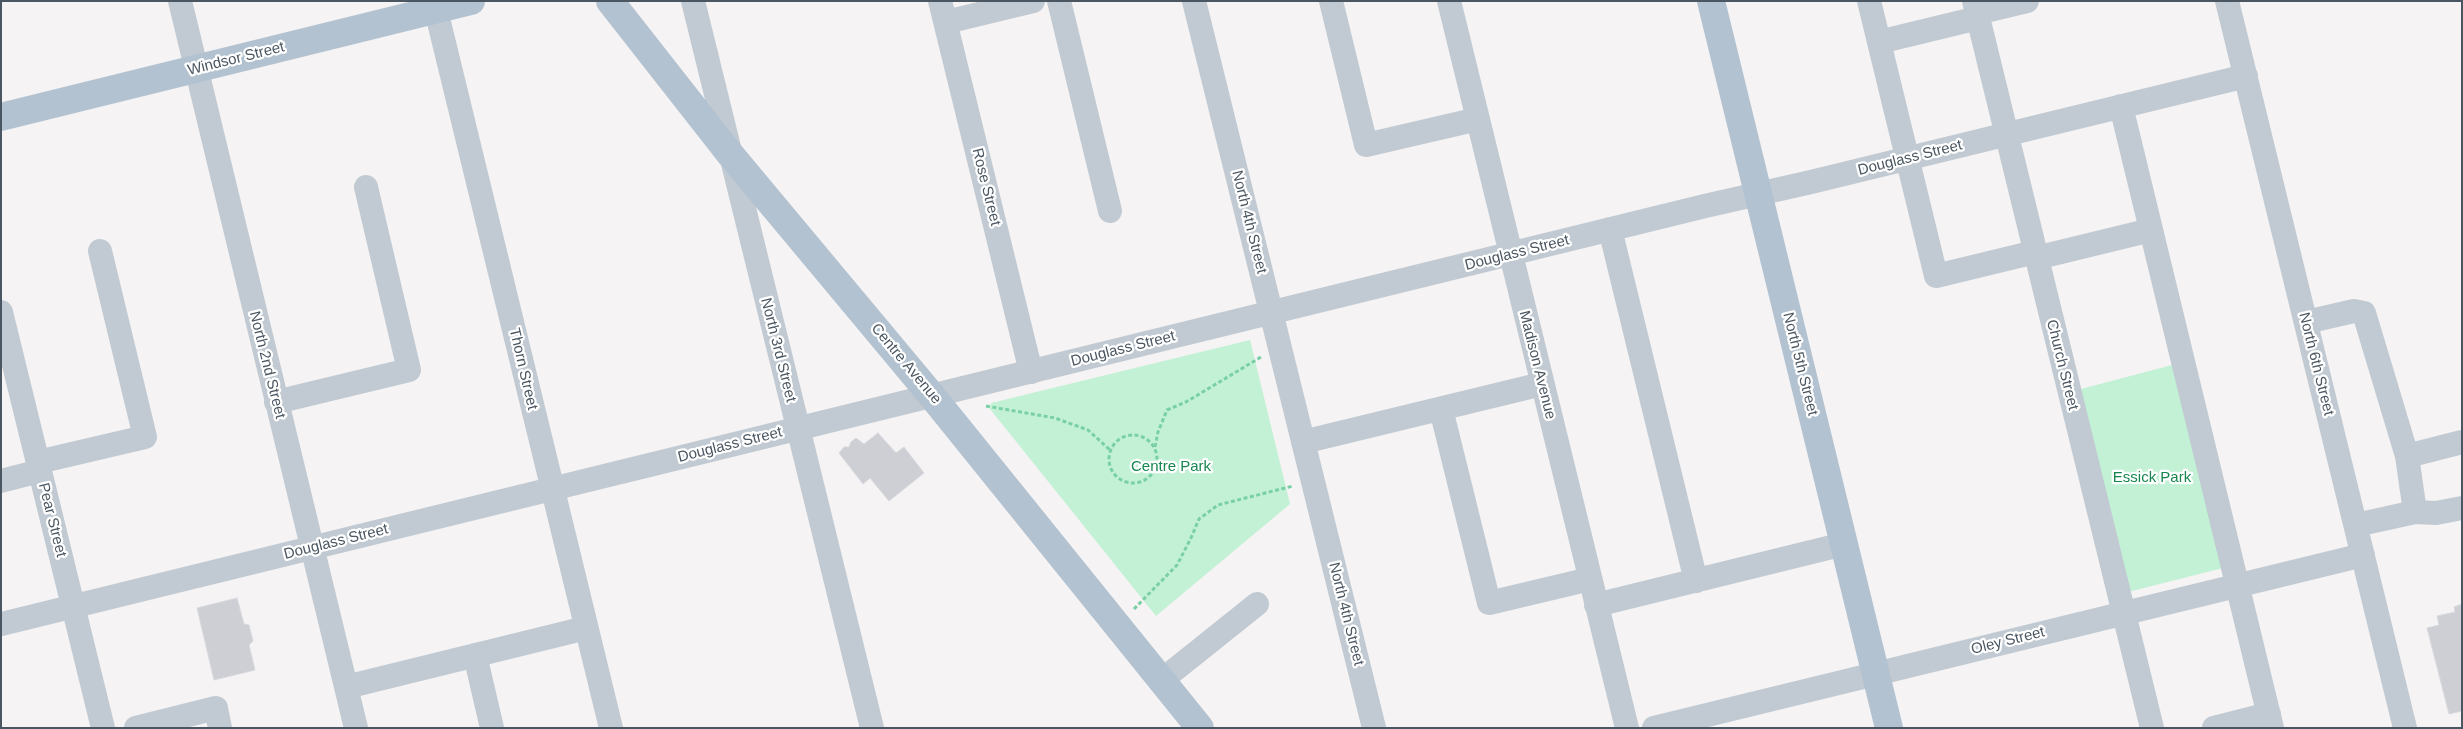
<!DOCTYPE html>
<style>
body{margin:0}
#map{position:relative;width:2463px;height:729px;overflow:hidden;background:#f5f3f3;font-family:Arial,sans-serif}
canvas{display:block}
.frame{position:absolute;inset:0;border:2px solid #4a5661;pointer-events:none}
</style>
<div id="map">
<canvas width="2463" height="729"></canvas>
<div class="frame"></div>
</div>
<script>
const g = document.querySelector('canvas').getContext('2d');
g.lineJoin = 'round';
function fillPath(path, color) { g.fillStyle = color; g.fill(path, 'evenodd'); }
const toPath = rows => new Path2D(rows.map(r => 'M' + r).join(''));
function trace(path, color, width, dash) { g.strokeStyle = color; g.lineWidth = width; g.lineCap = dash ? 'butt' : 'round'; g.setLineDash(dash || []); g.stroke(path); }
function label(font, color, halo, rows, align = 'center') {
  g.font = font + ' Arial,sans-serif'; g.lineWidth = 4.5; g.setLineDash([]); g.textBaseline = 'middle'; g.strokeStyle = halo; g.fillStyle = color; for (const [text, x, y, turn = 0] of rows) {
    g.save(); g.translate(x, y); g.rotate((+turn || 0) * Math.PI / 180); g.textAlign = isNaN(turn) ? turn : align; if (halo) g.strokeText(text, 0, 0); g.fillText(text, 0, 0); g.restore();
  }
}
const green = toPath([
 [1250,340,1290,504,1156,616,990,409,991,403],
 [2176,364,2227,567,2128,592,2077,390]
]);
const building = toPath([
 [878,433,896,453,904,447,924,473,889,501,870,478,863,484,839,453,844,447,849,447,851,442,856,438,864,444,878,433],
 [237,598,244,624,249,625,253,641,249,645,255,670,214,680,197,608,237,598],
 [2462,604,2462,711,2449,714,2427,628,2439,625,2437,616,2455,612,2454,607,2462,604]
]);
const path = toPath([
 [986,406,1055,418,1088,430,1110,450],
 '1109 459a24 24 0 1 1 48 0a24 24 0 1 1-48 0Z',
 [1155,447,1158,432,1167,410,1186,402,1261,357],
 [1134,609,1177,565,1191,538,1199,519,1218,505,1293,486]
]);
const minor = toPath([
 [180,1,356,728],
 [693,1,872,728],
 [940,1,1031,372],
 [1059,1,1110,211],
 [1194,1,1374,728],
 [1331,1,1366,145,1478,119],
 [1449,1,1627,728],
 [1869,1,1936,276,2035,252],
 [1974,1,2152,728],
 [2227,1,2405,728],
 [436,10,611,728],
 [1977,13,2027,1],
 [946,22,1033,1],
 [1879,42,1978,18],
 [2121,106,2272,728],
 [1610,229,1696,581],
 [2036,258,2151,230],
 [1,312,103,728],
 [2306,322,2354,311,2364,313,2407,456,2415,512,2356,525],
 [276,402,409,370,366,187],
 [1441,409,1489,603,1590,579],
 [1303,442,1542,384],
 [2407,456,2462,442],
 [38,462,145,437,100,251],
 [1,481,40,471],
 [2415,512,2436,513,2462,508],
 [1596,605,1844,544],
 [1,624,1705,206,1811,182,2246,76],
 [475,655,492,728],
 [1162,680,1257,604],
 [346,687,586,628],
 [136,728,216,708,220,728],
 [1654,728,2363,555],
 [2214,728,2269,714]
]);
const major = toPath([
 [610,1,730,154,932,396,1200,728],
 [1711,1,1889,728],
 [1,117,471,1]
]);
const streetNames = [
 ["Windsor Street",236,59,-14],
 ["Douglass Street",1910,158,-14],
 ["Rose Street",986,187,76],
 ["North 4th Street",1249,222,76],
 ["Douglass Street",1517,253,-14],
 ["Douglass Street",1123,349,-14],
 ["North 3rd Street",778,350,76],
 ["Centre Avenue",906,364,50],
 ["North 5th Street",1800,364,76],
 ["North 6th Street",2316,364,76],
 ["North 2nd Street",267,365,76],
 ["Madison Avenue",1537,365,76],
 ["Church Street",2062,365,76],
 ["Thorn Street",523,369,77],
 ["Douglass Street",730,445,-14],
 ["Pear Street",52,520,76],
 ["Douglass Street",336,542,-14],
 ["North 4th Street",1346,614,76],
 ["Oley Street",2008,641,-14]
];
const parkNames = [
 ["Centre Park",1171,467],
 ["Essick Park",2152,478]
];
fillPath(green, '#c3f1d5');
fillPath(building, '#cdcfd5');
trace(building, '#d7d9de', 1);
trace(path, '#7ad0a6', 3, [4, 2.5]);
trace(minor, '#c1cad2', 24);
trace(major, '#b3c2d1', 28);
label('15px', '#4a5661', '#fff', streetNames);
label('15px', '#17864f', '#fff', parkNames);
</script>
